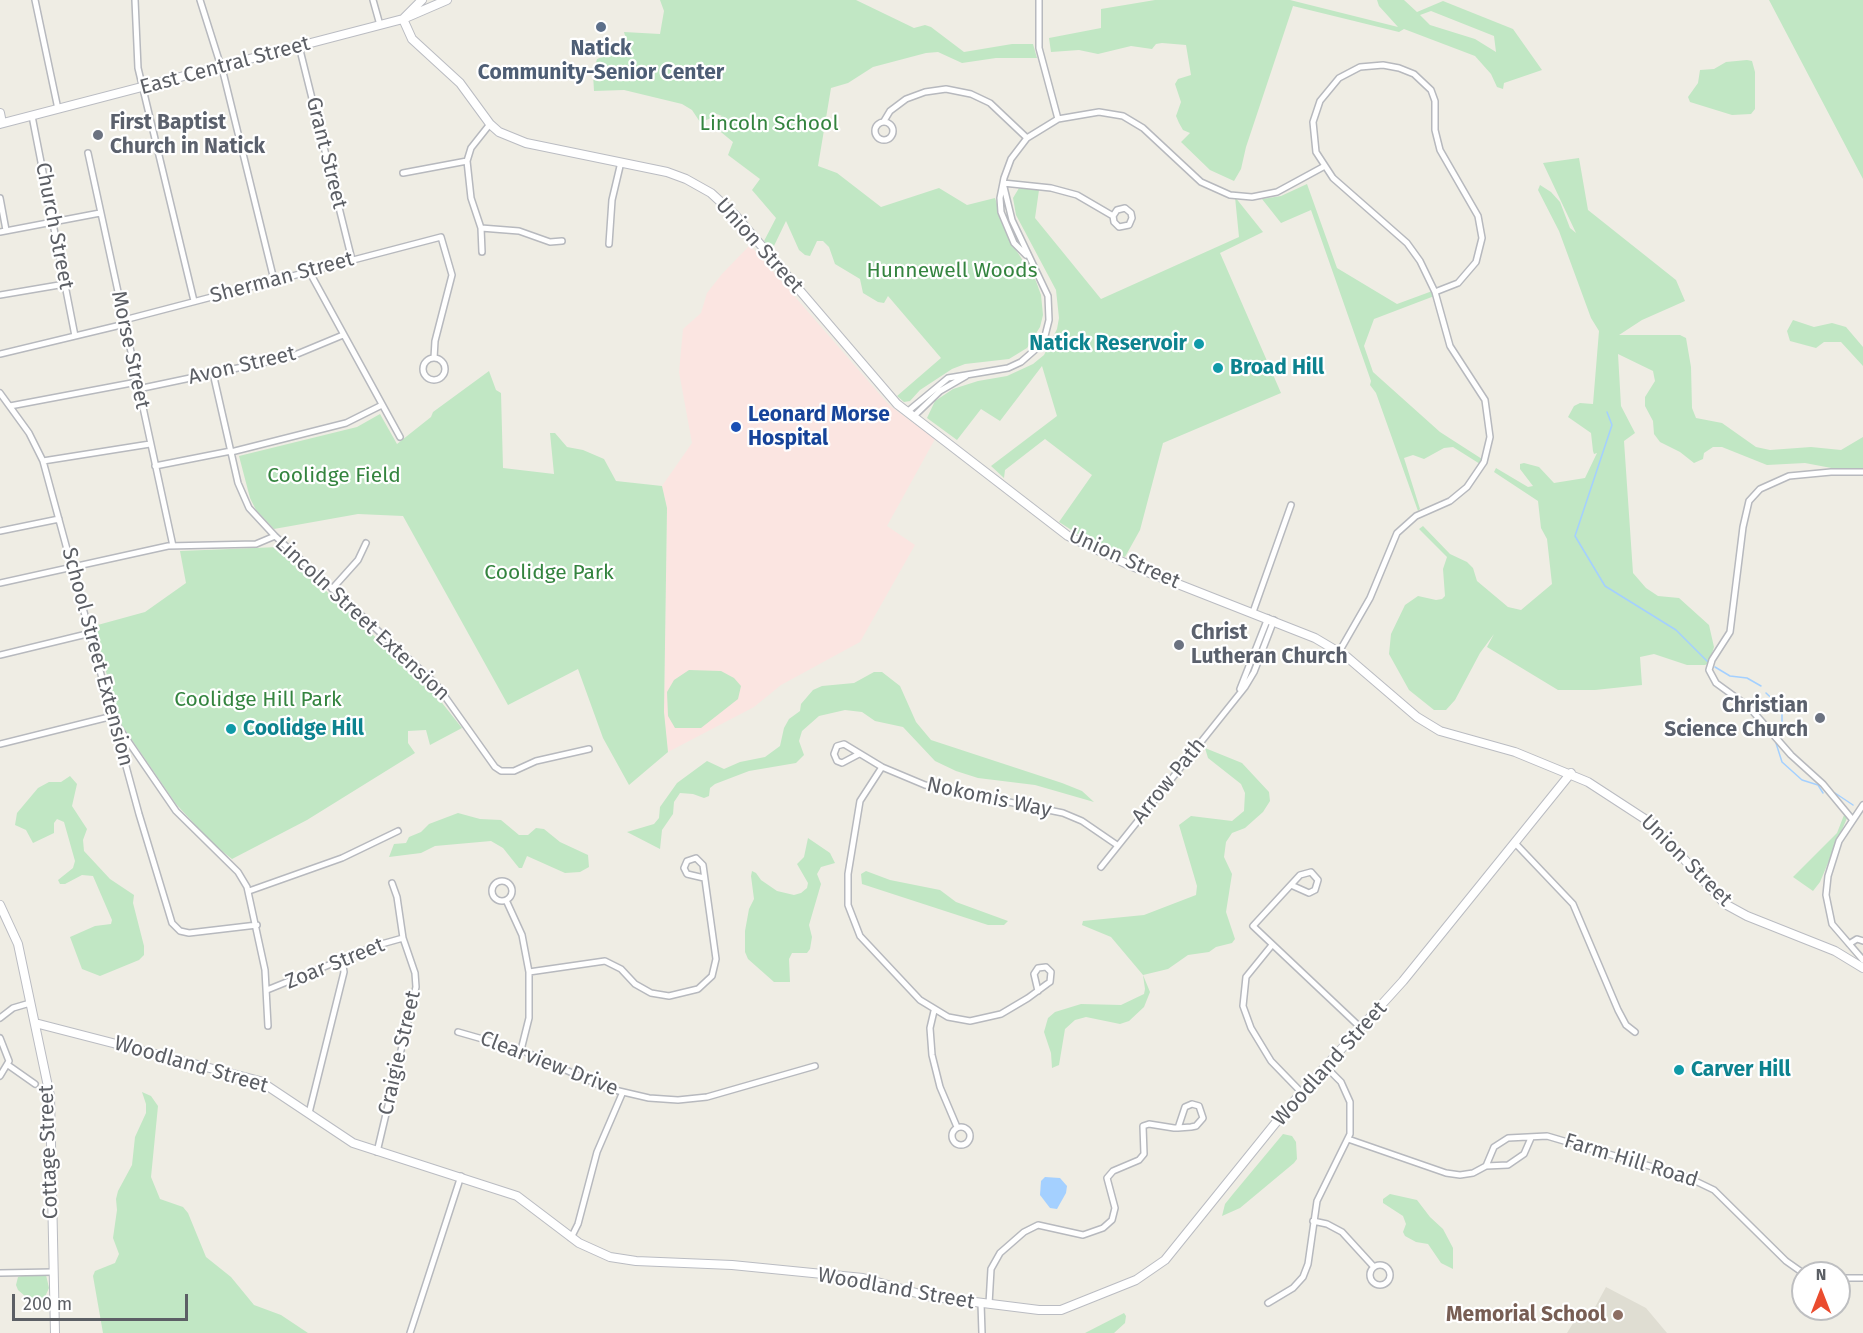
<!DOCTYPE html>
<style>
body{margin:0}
#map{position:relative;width:1863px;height:1333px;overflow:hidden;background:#efede4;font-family:"Fira Sans",sans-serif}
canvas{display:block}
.north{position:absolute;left:1791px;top:1261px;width:60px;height:60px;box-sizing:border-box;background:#fff;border:2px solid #bebfc1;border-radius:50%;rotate:0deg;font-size:16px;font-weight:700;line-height:24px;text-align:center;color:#5c5f65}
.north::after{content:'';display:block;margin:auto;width:21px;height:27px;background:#ea4c2f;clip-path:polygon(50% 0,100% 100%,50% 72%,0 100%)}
.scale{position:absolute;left:12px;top:1294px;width:176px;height:27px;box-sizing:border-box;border:3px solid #5c5f65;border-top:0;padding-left:8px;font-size:18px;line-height:21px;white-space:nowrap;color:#5c5f65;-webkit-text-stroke:4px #fff;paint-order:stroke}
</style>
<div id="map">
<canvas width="1863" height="1333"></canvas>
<div class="north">N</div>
<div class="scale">200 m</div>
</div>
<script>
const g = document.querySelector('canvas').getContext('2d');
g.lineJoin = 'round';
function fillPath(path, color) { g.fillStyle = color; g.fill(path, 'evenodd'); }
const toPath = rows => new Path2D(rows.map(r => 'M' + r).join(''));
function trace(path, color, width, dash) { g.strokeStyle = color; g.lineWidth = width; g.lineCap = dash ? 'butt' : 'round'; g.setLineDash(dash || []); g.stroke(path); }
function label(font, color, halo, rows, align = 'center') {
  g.font = font + ' "Fira Sans",sans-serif'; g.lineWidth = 4.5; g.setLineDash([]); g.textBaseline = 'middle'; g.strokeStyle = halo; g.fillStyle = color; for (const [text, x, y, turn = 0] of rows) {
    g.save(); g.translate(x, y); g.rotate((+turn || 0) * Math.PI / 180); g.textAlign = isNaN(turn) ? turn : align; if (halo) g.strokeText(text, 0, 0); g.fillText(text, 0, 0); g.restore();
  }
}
const education = toPath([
 [1606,1287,1646,1308,1667,1333,1567,1333,1575,1320,1594,1309]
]);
const medical = toPath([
 [750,245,889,405,935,439,887,526,915,545,860,642,781,685,754,707,668,752,664,712,667,508,662,486,692,443,679,372,683,329,701,313,707,293,722,274]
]);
const green = toPath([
 [660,0,856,0,914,28,925,25,931,27,964,52,1012,44,1033,44,1037,58,996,58,962,63,938,52,926,53,873,67,848,83,831,88,818,166,837,173,881,207,939,188,967,205,995,198,1009,239,1036,281,1041,295,1043,315,1040,327,1027,348,1009,359,965,364,952,369,920,390,910,401,904,402,897,396,941,358,888,296,884,303,878,302,863,293,860,279,835,264,829,247,823,241,817,241,810,256,805,255,799,250,786,221,772,250,764,241,776,218,752,190,760,179,728,155,733,142,710,123,722,116,714,113,709,119,700,122,692,110,682,104,624,90,594,91,593,74,597,59,628,46,624,32,660,34,664,11],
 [1155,0,1290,0,1398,27,1379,6,1377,0,1404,0,1417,12,1443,1,1513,29,1542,70,1504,83,1503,89,1497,87,1491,74,1475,56,1404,29,1399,32,1293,6,1246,147,1241,169,1234,181,1210,170,1181,142,1190,133,1183,130,1179,123,1176,116,1181,102,1175,84,1178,79,1191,75,1186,45,1162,43,1156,44,1152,49,1131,46,1098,54,1079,50,1051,52,1049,38,1101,28,1101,9],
 [1431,11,1494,36,1496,52,1475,39,1430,25,1420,15],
 [1769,0,1863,0,1863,179],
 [1747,60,1752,61,1755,72,1755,109,1751,114,1732,115,1690,102,1688,97,1698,83,1700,70,1714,69,1726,62],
 [1579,158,1588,210,1676,280,1685,301,1642,320,1619,335,1680,335,1686,338,1691,367,1692,408,1696,418,1722,423,1756,447,1770,450,1811,447,1841,450,1863,437,1863,474,1805,463,1767,465,1722,447,1713,447,1704,453,1703,459,1694,463,1680,452,1660,442,1654,434,1653,421,1645,406,1645,397,1655,381,1653,371,1618,354,1621,406,1635,433,1624,441,1633,573,1646,588,1658,596,1679,598,1709,625,1714,647,1709,663,1705,665,1687,665,1654,654,1640,657,1642,685,1595,690,1558,690,1487,647,1494,634,1480,653,1455,700,1446,710,1434,710,1409,690,1389,654,1391,634,1405,605,1418,596,1436,600,1442,599,1445,596,1443,569,1447,557,1419,529,1423,526,1450,554,1467,562,1473,568,1477,581,1508,607,1521,610,1552,584,1547,539,1541,528,1538,501,1494,472,1496,468,1528,487,1533,486,1520,469,1520,464,1524,463,1539,467,1554,483,1585,478,1597,453,1594,454,1593,451,1591,433,1568,417,1574,406,1580,403,1593,404,1599,331,1591,318,1559,231,1538,190,1540,185,1551,192,1560,202,1570,228,1576,233,1543,163],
 [1307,184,1337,268,1397,304,1435,290,1437,295,1374,319,1364,346,1373,372,1440,432,1482,459,1480,464,1453,447,1444,448,1424,459,1413,455,1404,458,1420,509,1418,511,1376,393,1370,385,1371,381,1311,210,1281,223,1262,199,1281,196],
 [1019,188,1039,190,1035,218,1101,299,1239,237,1235,197,1263,232,1220,253,1281,393,1163,443,1140,530,1125,557,1095,545,1059,522,1092,475,1045,439,1005,470,1004,478,991,466,1057,416,1042,366,1000,421,981,409,957,440,927,418,935,401,953,389,978,381,1007,376,1033,364,1044,355,1057,329,1059,318,1056,290,1016,215,1013,198],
 [1793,320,1814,327,1832,323,1846,327,1863,347,1863,366,1841,342,1824,342,1816,348,1790,341,1787,331],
 [489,371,496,390,501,393,503,468,554,474,550,433,555,433,567,447,583,450,604,459,616,481,662,486,667,508,664,712,668,752,629,785,603,738,578,669,508,705,403,516,358,514,274,529,256,510,250,498,239,456,357,427,380,414,397,444,431,417,433,412],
 [279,547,431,689,462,728,430,745,426,730,408,731,408,743,415,753,307,820,232,859,213,844,176,804,119,721,94,626,145,612,186,583,180,551],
 [689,670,721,671,734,678,741,686,738,699,701,728,675,728,668,716,667,692,674,680],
 [874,672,882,672,900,686,916,722,931,740,1062,783,1082,791,1094,802,1035,785,978,778,956,771,935,761,903,727,875,721,862,712,845,710,819,716,802,731,799,741,804,755,796,763,749,771,715,784,710,788,709,796,704,798,693,794,680,793,674,802,673,814,662,830,660,849,627,832,654,824,659,818,660,807,677,783,707,761,724,769,740,762,765,757,780,746,784,728,789,719,800,711,801,704,813,690,822,686,854,683],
 [1205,748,1242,763,1269,792,1270,801,1263,812,1245,828,1232,833,1226,842,1224,857,1232,874,1226,912,1235,939,1232,943,1216,947,1209,952,1188,955,1168,969,1143,975,1150,992,1144,1007,1129,1021,1120,1024,1086,1017,1075,1020,1065,1029,1059,1065,1052,1068,1051,1053,1044,1032,1048,1018,1055,1012,1081,1004,1121,1005,1144,994,1145,989,1143,975,1111,937,1082,925,1083,921,1144,915,1196,895,1197,886,1179,825,1191,816,1232,821,1244,811,1245,793,1241,784,1208,758],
 [70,776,77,784,72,806,87,829,83,840,84,851,110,879,134,895,133,903,144,946,144,955,139,960,100,976,82,969,70,937,95,926,111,924,112,920,93,876,82,875,65,884,60,884,58,880,73,868,75,861,64,822,57,819,54,823,54,833,33,843,26,830,15,825,17,813,38,788,49,782,61,782],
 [458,813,480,819,501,820,519,835,528,835,536,828,544,829,560,842,588,855,589,867,580,872,565,873,527,856,522,868,519,868,503,848,491,841,435,846,421,853,389,857,394,844,406,843,409,837,421,832,429,824],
 [1844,815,1847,818,1820,882,1813,891,1793,877,1837,833],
 [808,838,830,853,835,863,821,867,817,874,821,884,809,925,812,937,810,949,807,953,792,953,789,959,790,982,774,982,748,959,745,952,745,931,749,909,754,899,751,876,752,871,756,873,761,880,777,891,794,895,801,893,807,888,808,883,797,864,804,857],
 [866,871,890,880,940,890,956,902,1008,921,1004,925,988,925,862,884,861,874],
 [142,1092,151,1096,158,1106,151,1177,160,1199,183,1207,188,1213,206,1257,231,1277,254,1305,281,1315,308,1333,103,1333,93,1276,95,1271,115,1263,119,1254,113,1238,117,1210,116,1199,118,1191,132,1165,135,1137,146,1113,146,1104],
 [1283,1134,1292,1136,1296,1142,1297,1159,1294,1163,1240,1208,1222,1216,1225,1204,1233,1194],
 [1390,1194,1417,1200,1430,1217,1443,1229,1453,1248,1453,1269,1441,1263,1428,1244,1416,1242,1405,1236,1403,1232,1406,1224,1403,1216,1383,1203,1383,1199],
 [27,1274,46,1275,49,1288,43,1301,33,1303,18,1290,16,1285,18,1277],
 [1124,1313,1126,1316,1125,1323,1114,1333,1085,1333]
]);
const water = toPath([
 [1045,1177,1060,1178,1067,1186,1066,1193,1057,1209,1050,1208,1040,1195,1041,1181]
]);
const stream = toPath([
 [1607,412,1612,425,1575,536,1605,586,1676,630,1708,662],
 [1715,667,1730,676,1747,678,1761,686],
 [1766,693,1782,708,1782,723,1777,730],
 [1775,740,1782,762,1802,780,1818,785,1823,793],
 [1835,793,1853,805]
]);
const street = toPath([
 [35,0,58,109],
 [135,0,138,68,194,301],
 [200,0,224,76,274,280],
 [373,0,380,25],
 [1039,0,1039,48,1058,119],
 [299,46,352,260],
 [32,116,75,336],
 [884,121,890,111,906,99,925,92,946,89,971,94,990,103,1027,138],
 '875 131a9 9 0 1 1 18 0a9 9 0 1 1-18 0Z',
 [88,153,173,546],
 [403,173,467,161],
 [1003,183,1051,188,1077,195,1113,216,1114,222,1119,227,1129,225,1132,218,1131,213,1125,208,1117,210,1113,216],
 [0,198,6,230],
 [481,228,519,231,550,242,562,241],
 [0,232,100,213],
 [609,244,612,200,621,162],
 [482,252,481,228,471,198,467,161,471,148,490,124],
 [1026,255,1014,243,1001,212,1000,198,1004,178,1011,159,1027,138,1058,119,1099,112,1123,116,1143,128,1201,182,1230,195,1252,197,1277,192,1323,167],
 [309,271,400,437],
 [0,295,65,284],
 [124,320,441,237,452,275,435,341,434,358],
 [0,354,125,324],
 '423 369a11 11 0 1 1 22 0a11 11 0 1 1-22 0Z',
 [213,373,238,483,249,508,275,536,436,684,495,767,501,771,514,771,536,761,589,749],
 [138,389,290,357,343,335],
 [0,393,29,433,43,461,139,814,172,923,180,931,189,933,257,925],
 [10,406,137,382],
 [907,412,948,378,1008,368,1021,362,1037,348,1045,336,1049,320,1048,296,1012,220,1004,187],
 [913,417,940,391,966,376],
 [231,452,346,423,382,405],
 [43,461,150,444],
 [155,466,231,451],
 [0,531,59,519],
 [0,583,168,546,256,544,275,536],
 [332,589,358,560,366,543],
 [1253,612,1291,505],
 [1339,652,1370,598,1397,533,1416,516,1450,501,1467,487,1484,462,1490,437,1485,400,1450,346,1435,292,1458,283,1476,262,1482,238,1478,216,1440,150,1435,130,1435,101,1431,90,1414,74,1399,68,1383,65,1360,67,1339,78,1320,101,1313,122,1316,152,1333,178,1407,243,1420,261,1435,292],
 [0,655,91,633],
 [1240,689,1268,618],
 [117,725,176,811,238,872,247,887,265,970,268,1026],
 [0,744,113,716],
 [859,754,842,763,837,761,834,754,837,746,844,744,882,767,925,785,1063,813,1082,821,1117,845],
 [882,767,860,801,848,874,848,905,860,936,920,1000,948,1017,970,1021,1001,1014,1028,998,1047,984,1050,982,1051,972,1046,967,1038,968,1034,974,1038,991],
 [1863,805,1839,841,1828,876,1826,895,1832,924,1863,960],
 [1852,819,1823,784,1791,755,1749,707,1716,683,1709,670,1712,660,1730,632,1743,527,1749,501,1760,489,1789,476,1831,472,1863,472],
 [1515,843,1573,904,1618,1010,1626,1025,1635,1032],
 [1101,867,1245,687,1254,672,1274,620],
 '492 891a10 10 0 1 1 20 0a10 10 0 1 1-20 0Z',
 [1291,885,1309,893,1315,890,1318,880,1311,872,1300,875,1253,926,1361,1028],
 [249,891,342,858,398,831],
 [506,900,522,935,529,972,529,1018,521,1050],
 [1849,944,1857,939,1863,941],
 [1272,945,1246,977,1243,1006,1251,1028,1271,1061,1302,1093],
 [529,972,605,961,621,969,635,984,651,993,669,996,698,989,712,976,716,959,703,865,696,858,687,861,684,868,687,874,704,878],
 [267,990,378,945,403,938],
 [934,1011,930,1028,932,1055,940,1087,957,1127],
 [0,1018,13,1008,30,1003],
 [458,1032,521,1050,606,1088,649,1098,678,1100,707,1097,815,1066],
 [0,1038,9,1061,0,1076],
 [8,1065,35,1084],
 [309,1113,344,972,342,960],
 '952 1136a9 9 0 1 1 18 0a9 9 0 1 1-18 0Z',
 [1348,1139,1446,1173,1460,1175,1473,1173,1486,1166,1508,1165,1524,1154,1531,1138],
 [377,1152,416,987,415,973,403,938,397,897,392,883],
 [1486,1166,1494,1147,1508,1138,1547,1136,1687,1177,1714,1190,1786,1261,1803,1273],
 [1313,1221,1327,1224,1342,1232,1374,1267],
 [571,1238,578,1224,597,1152,622,1094],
 '1370 1275a10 10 0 1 1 20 0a10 10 0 1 1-20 0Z',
 [0,1273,53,1272],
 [1839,1278,1863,1278],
 [981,1303,982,1333],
 [1268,1303,1293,1288,1303,1277,1308,1264,1317,1201,1350,1134,1350,1102,1341,1082,1326,1067],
 [989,1304,991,1269,1000,1253,1024,1232,1038,1225,1083,1235,1103,1228,1112,1220,1115,1208,1107,1178,1113,1171,1139,1160,1144,1154,1143,1126,1149,1124,1174,1128,1178,1128,1191,1127,1196,1126,1203,1118,1199,1106,1192,1104,1185,1107,1178,1128],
 [410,1333,461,1176]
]);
const secondary = toPath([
 [404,18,422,0],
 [403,19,412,39,460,83,490,124,499,132,526,143,667,172,686,179,711,193,736,216,897,404,1068,536,1127,564,1315,638,1347,657,1417,717,1440,731,1515,752,1588,782,1651,823,1725,904,1747,916,1835,951,1863,968],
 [0,113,2,123],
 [0,124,403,19,447,0],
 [0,905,18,944,50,1096,55,1333],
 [35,1023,260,1081,353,1143,517,1196,579,1243,610,1257,636,1261,732,1265,863,1278,927,1296,1039,1310,1061,1310,1136,1280,1165,1260,1286,1110,1403,981,1571,773]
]);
const markers = [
 [601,27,6,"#5c6f8a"],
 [98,135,6,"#6b7280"],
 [1199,344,6,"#0f9aa8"],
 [1218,368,6,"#0f9aa8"],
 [736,427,6,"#1a4fb4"],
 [1179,645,6,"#6b7280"],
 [1820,718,6,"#6b7280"],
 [231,729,6,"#0f9aa8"],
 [1679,1070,6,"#0f9aa8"],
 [1618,1315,6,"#8d6e63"]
];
const serviceNames = [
 ["Natick",601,49],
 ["Community-Senior Center",601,73]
];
const streetNames = [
 ["East Central Street",225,66,-15],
 ["Grant Street",326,153,76],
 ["Church Street",54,226,79],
 ["Union Street",759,246,48],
 ["Sherman Street",282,278,-15],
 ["Morse Street",130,350,78],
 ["Avon Street",242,366,-13],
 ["Union Street",1124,559,24],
 ["Lincoln Street Extension",362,619,43],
 ["School Street Extension",97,657,75],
 ["Arrow Path",1169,781,-51],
 ["Nokomis Way",989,798,12],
 ["Union Street",1686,861,45],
 ["Zoar Street",335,964,-22],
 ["Craigie Street",400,1053,-77],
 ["Clearview Drive",549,1064,21],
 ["Woodland Street",1330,1064,-48],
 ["Woodland Street",191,1065,16],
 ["Cottage Street",49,1152,-92],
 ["Farm Hill Road",1631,1161,17],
 ["Woodland Street",896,1289,10]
];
const worshipNames = [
 ["First Baptist",110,123],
 ["Church in Natick",110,147],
 ["Christ",1191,633],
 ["Lutheran Church",1191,657],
 ["Christian",1808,706,"right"],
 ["Science Church",1808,730,"right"]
];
const parkNames = [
 ["Lincoln School",769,124],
 ["Hunnewell Woods",952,271],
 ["Coolidge Field",334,476],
 ["Coolidge Park",549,573],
 ["Coolidge Hill Park",258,700]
];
const cultureNames = [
 ["Natick Reservoir",1187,344,"right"],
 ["Broad Hill",1230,368],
 ["Coolidge Hill",243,729],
 ["Carver Hill",1691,1070]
];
const transitNames = [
 ["Leonard Morse",748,415],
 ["Hospital",748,439]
];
const educationNames = [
 ["Memorial School",1606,1315]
];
fillPath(education, '#dfddd2');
fillPath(medical, '#fbe5e1');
fillPath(green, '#c1e7c4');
fillPath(water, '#a4d0ff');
trace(stream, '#a4d0ff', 1.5);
trace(street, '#b7b9be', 8);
trace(secondary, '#babcc2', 10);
trace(street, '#fff', 5);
trace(secondary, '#fff', 8);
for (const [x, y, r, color] of markers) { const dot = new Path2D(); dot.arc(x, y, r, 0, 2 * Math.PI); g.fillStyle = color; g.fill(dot); trace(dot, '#fff', 2); }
label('bold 21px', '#4e5e75', '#fff', serviceNames);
label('21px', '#5c5f65', '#fff', streetNames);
label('bold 21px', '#5b616d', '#fff', worshipNames, 'left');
label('21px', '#34843f', '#fff', parkNames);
label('bold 21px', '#0d838f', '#fff', cultureNames, 'left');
label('bold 21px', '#164399', '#fff', transitNames, 'left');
label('bold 21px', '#785e54', '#fff', educationNames, 'right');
</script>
